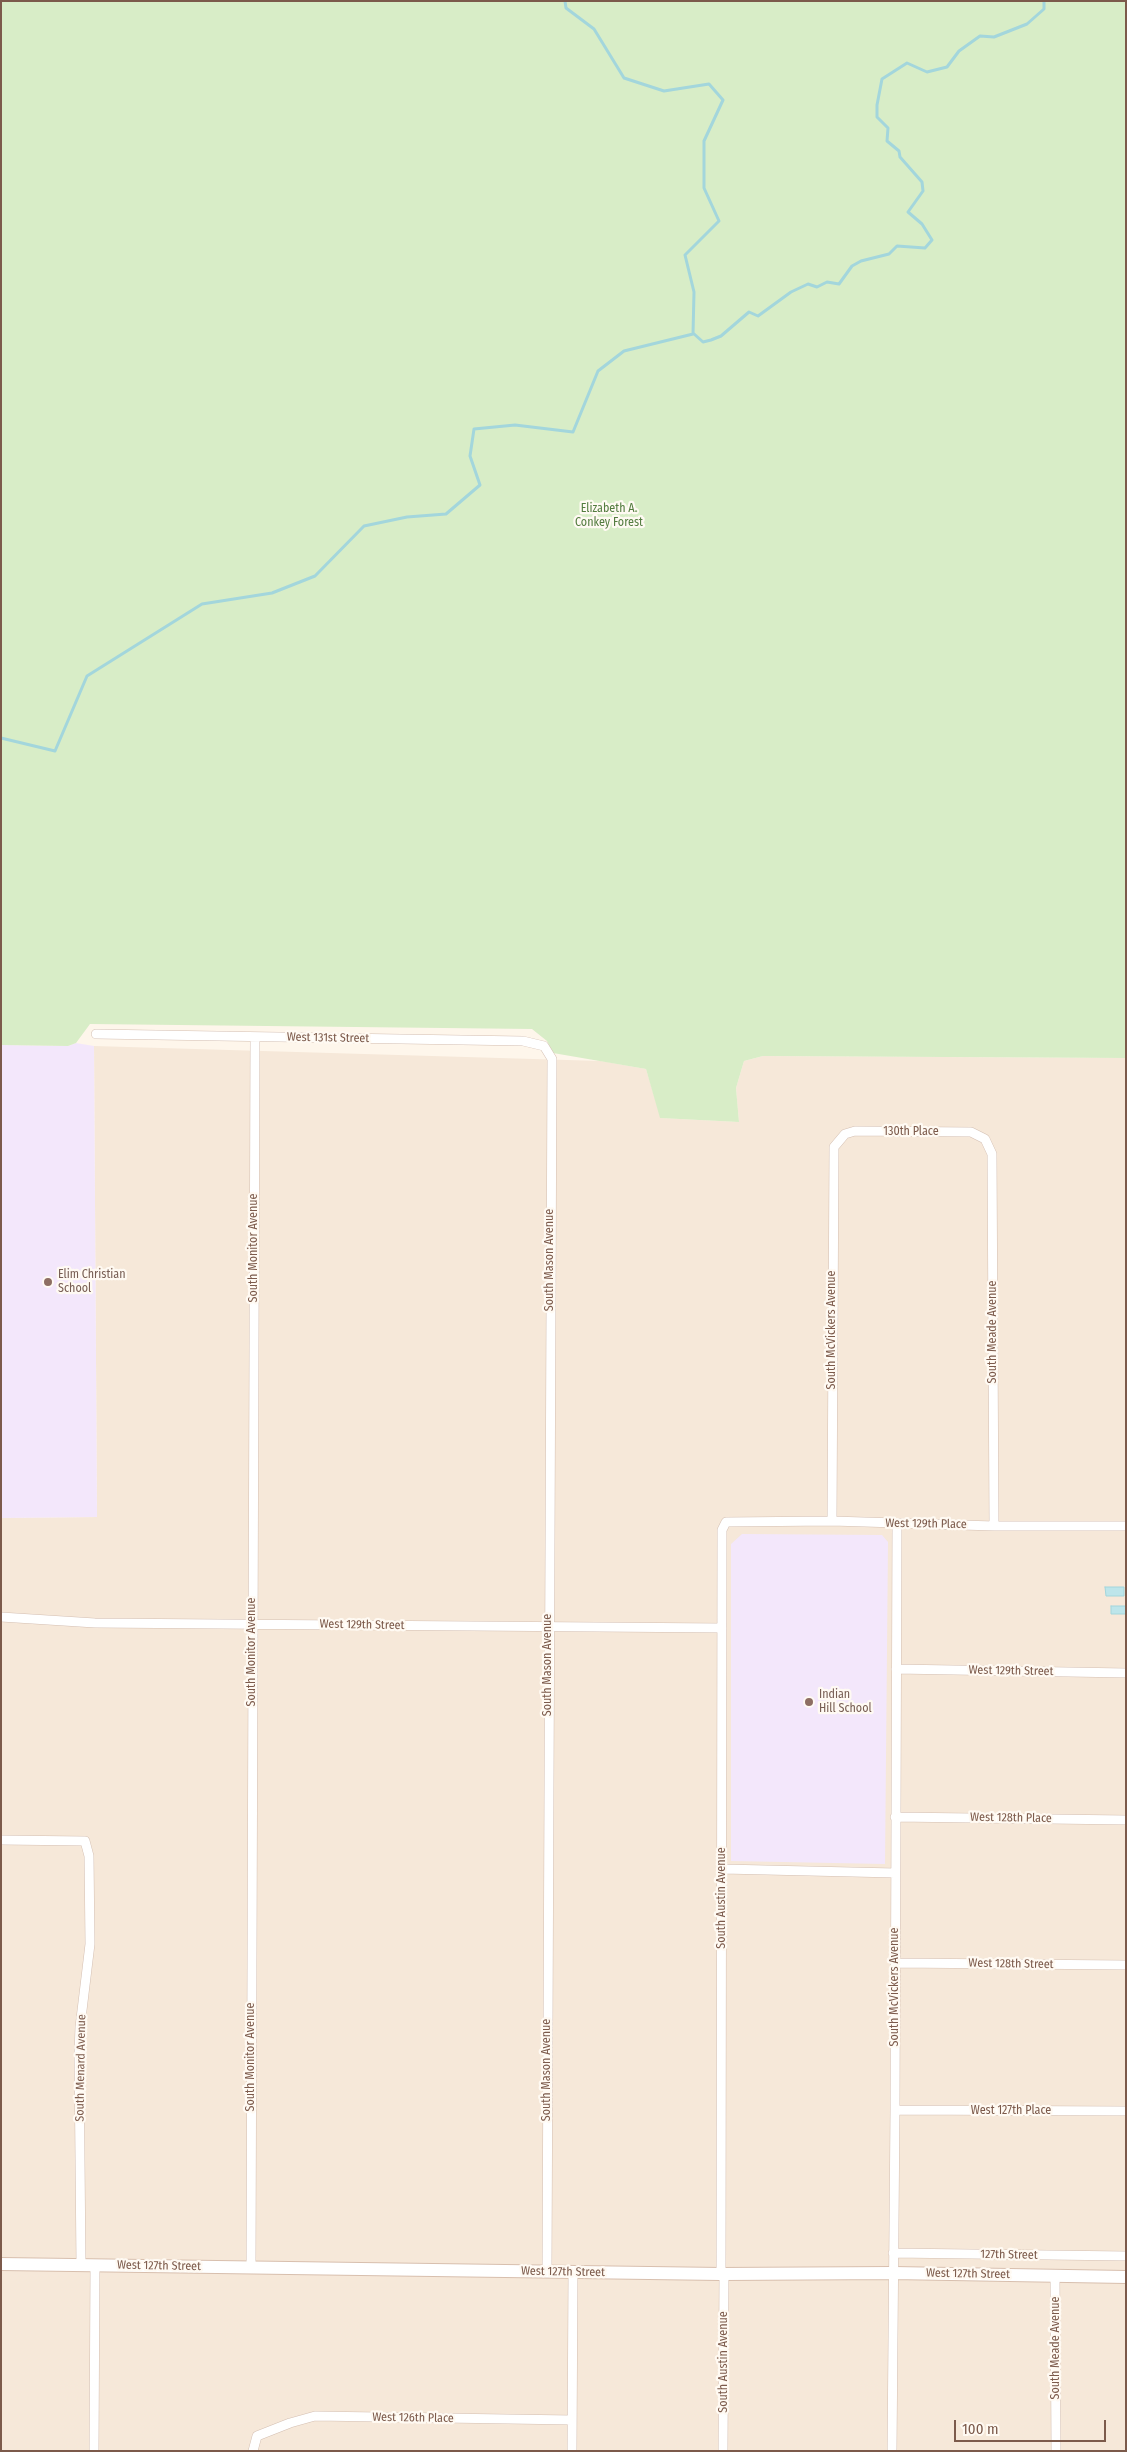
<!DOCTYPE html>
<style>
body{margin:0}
#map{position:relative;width:1127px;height:2452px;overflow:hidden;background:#fef6eb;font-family:"Fira Sans Condensed",sans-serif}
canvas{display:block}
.frame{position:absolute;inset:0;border:2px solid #7c5a4b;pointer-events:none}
.scale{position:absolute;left:954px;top:2420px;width:152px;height:22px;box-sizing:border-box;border:2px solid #7c5a4b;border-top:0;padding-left:6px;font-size:15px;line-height:18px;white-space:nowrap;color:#7c5a4b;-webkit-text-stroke:4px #fffaf3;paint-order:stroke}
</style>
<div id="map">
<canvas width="1127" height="2452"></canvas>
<div class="frame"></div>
<div class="scale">100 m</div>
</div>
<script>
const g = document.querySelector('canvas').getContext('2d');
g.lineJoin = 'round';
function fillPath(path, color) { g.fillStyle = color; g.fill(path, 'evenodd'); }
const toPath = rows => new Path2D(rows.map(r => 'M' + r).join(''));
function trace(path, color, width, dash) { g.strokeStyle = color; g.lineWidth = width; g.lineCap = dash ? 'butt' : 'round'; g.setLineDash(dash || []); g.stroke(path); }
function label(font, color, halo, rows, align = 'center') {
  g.font = font + ' "Fira Sans Condensed",sans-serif'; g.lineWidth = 4.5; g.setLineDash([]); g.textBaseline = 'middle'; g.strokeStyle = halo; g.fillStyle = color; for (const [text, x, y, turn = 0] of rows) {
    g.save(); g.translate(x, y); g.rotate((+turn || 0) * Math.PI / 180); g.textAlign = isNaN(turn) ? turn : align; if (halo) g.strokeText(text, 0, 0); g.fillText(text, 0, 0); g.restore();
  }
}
const residential = toPath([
 [94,1046,601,1061,646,1069,661,1118,739,1122,736,1088,744,1061,763,1056,1126,1058,1126,2451,1,2451,1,1518,97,1517]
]);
const education = toPath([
 [76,1043,94,1046,97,1517,1,1518,1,1045,68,1046],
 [742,1534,882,1535,888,1542,885,1864,731,1861,731,1544]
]);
const green = toPath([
 [1,1,1126,1,1126,1058,763,1056,744,1061,736,1088,739,1122,660,1118,646,1069,553,1053,547,1041,532,1029,90,1024,76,1043,68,1046,1,1045]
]);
const water = toPath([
 [1105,1587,1124,1587,1124,1596,1106,1596,1105,1587],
 [1111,1606,1126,1606,1126,1614,1111,1614,1111,1606]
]);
const stream = toPath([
 [693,333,703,342,711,340,721,336,749,312,758,316,791,292,808,284,817,287,827,282,839,284,852,266,861,261,889,254,897,246,925,248,932,240,922,224,908,212,923,191,922,182,900,157,899,151,887,141,888,128,877,117,877,105,882,79,907,63,927,72,947,67,959,51,980,36,994,37,1027,24,1044,9,1044,1],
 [1,738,55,751,87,676,202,604,272,593,315,576,364,526,407,517,446,514,480,485,470,456,474,429,515,425,573,432,598,371,624,351,693,334,694,292,685,255,719,221,704,188,704,141,723,100,709,84,664,91,624,78,594,29,566,8,565,1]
]);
const street = toPath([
 [96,1034,523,1041,544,1046,552,1059,547,2272],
 [832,1521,834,1147,845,1134,855,1131,971,1132,985,1139,992,1154,994,1526],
 [1,1617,95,1623,722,1628],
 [896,1669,1126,1673],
 [895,1817,1126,1820],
 [1,1840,85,1841,89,1856,90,1944,80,2027,79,2054,81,2265],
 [723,1869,895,1873],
 [895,1963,1126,1965],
 [895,2110,1126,2111],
 [893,2253,1126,2256],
 [251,2267,255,1038],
 [721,2274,722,1530,726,1522,832,1521,994,1526,1126,1526],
 [1055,2276,1056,2451],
 [94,2451,95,2265],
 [253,2451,257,2436,290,2423,315,2416,572,2420],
 [572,2451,573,2272],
 [723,2451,724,2274],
 [892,2451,895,2110,897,1523]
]);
const secondary = toPath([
 [1,2264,721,2274,893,2273,1126,2277]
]);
const markers = [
 [48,1282,5,"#8d6e63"],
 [809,1702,5,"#8d6e63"]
];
const parkNames = [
 ["Elizabeth A.",609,509],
 ["Conkey Forest",609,523]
];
const streetNames = [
 ["West 131st Street",328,1038,1],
 ["130th Place",911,1132],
 ["South Monitor Avenue",254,1248,-90],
 ["South Mason Avenue",550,1260,-90],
 ["South McVickers Avenue",832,1330,-90],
 ["South Meade Avenue",993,1332,-90],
 ["West 129th Place",926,1524,1],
 ["West 129th Street",362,1625,1],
 ["South Monitor Avenue",252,1652,-90],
 ["South Mason Avenue",548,1665,-90],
 ["West 129th Street",1011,1671,1],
 ["West 128th Place",1011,1818,1],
 ["South Austin Avenue",722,1898,-90],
 ["West 128th Street",1011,1964,1],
 ["South McVickers Avenue",895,1987,-90],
 ["South Monitor Avenue",251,2057,-90],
 ["South Menard Avenue",81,2068,-89],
 ["South Mason Avenue",547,2070,-90],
 ["West 127th Place",1011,2111],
 ["127th Street",1009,2255,1],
 ["West 127th Street",159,2266,1],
 ["West 127th Street",563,2272,1],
 ["West 127th Street",968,2274,1],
 ["South Meade Avenue",1056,2348,-90],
 ["South Austin Avenue",724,2362,-90],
 ["West 126th Place",413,2418,1]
];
const educationNames = [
 ["Elim Christian",58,1275],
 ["School",58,1289],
 ["Indian",819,1695],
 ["Hill School",819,1709]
];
fillPath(residential, '#f6e8d9');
fillPath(education, '#f3e7fb');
fillPath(green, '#d8edc7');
fillPath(water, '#bde5ea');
trace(water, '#a3d6dc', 1);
trace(stream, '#a3d6dc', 3);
trace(street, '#d4bfb2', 10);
trace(secondary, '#d8bfae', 14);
trace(street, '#fff', 9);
trace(secondary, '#fff', 12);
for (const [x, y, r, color] of markers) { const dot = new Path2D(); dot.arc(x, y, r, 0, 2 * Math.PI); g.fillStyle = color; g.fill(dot); trace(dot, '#fffaf3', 2); }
label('12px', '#537c3f', '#fffaf3', parkNames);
label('12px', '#7c5a4b', '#fffaf3', streetNames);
label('12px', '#785e54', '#fffaf3', educationNames, 'left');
</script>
